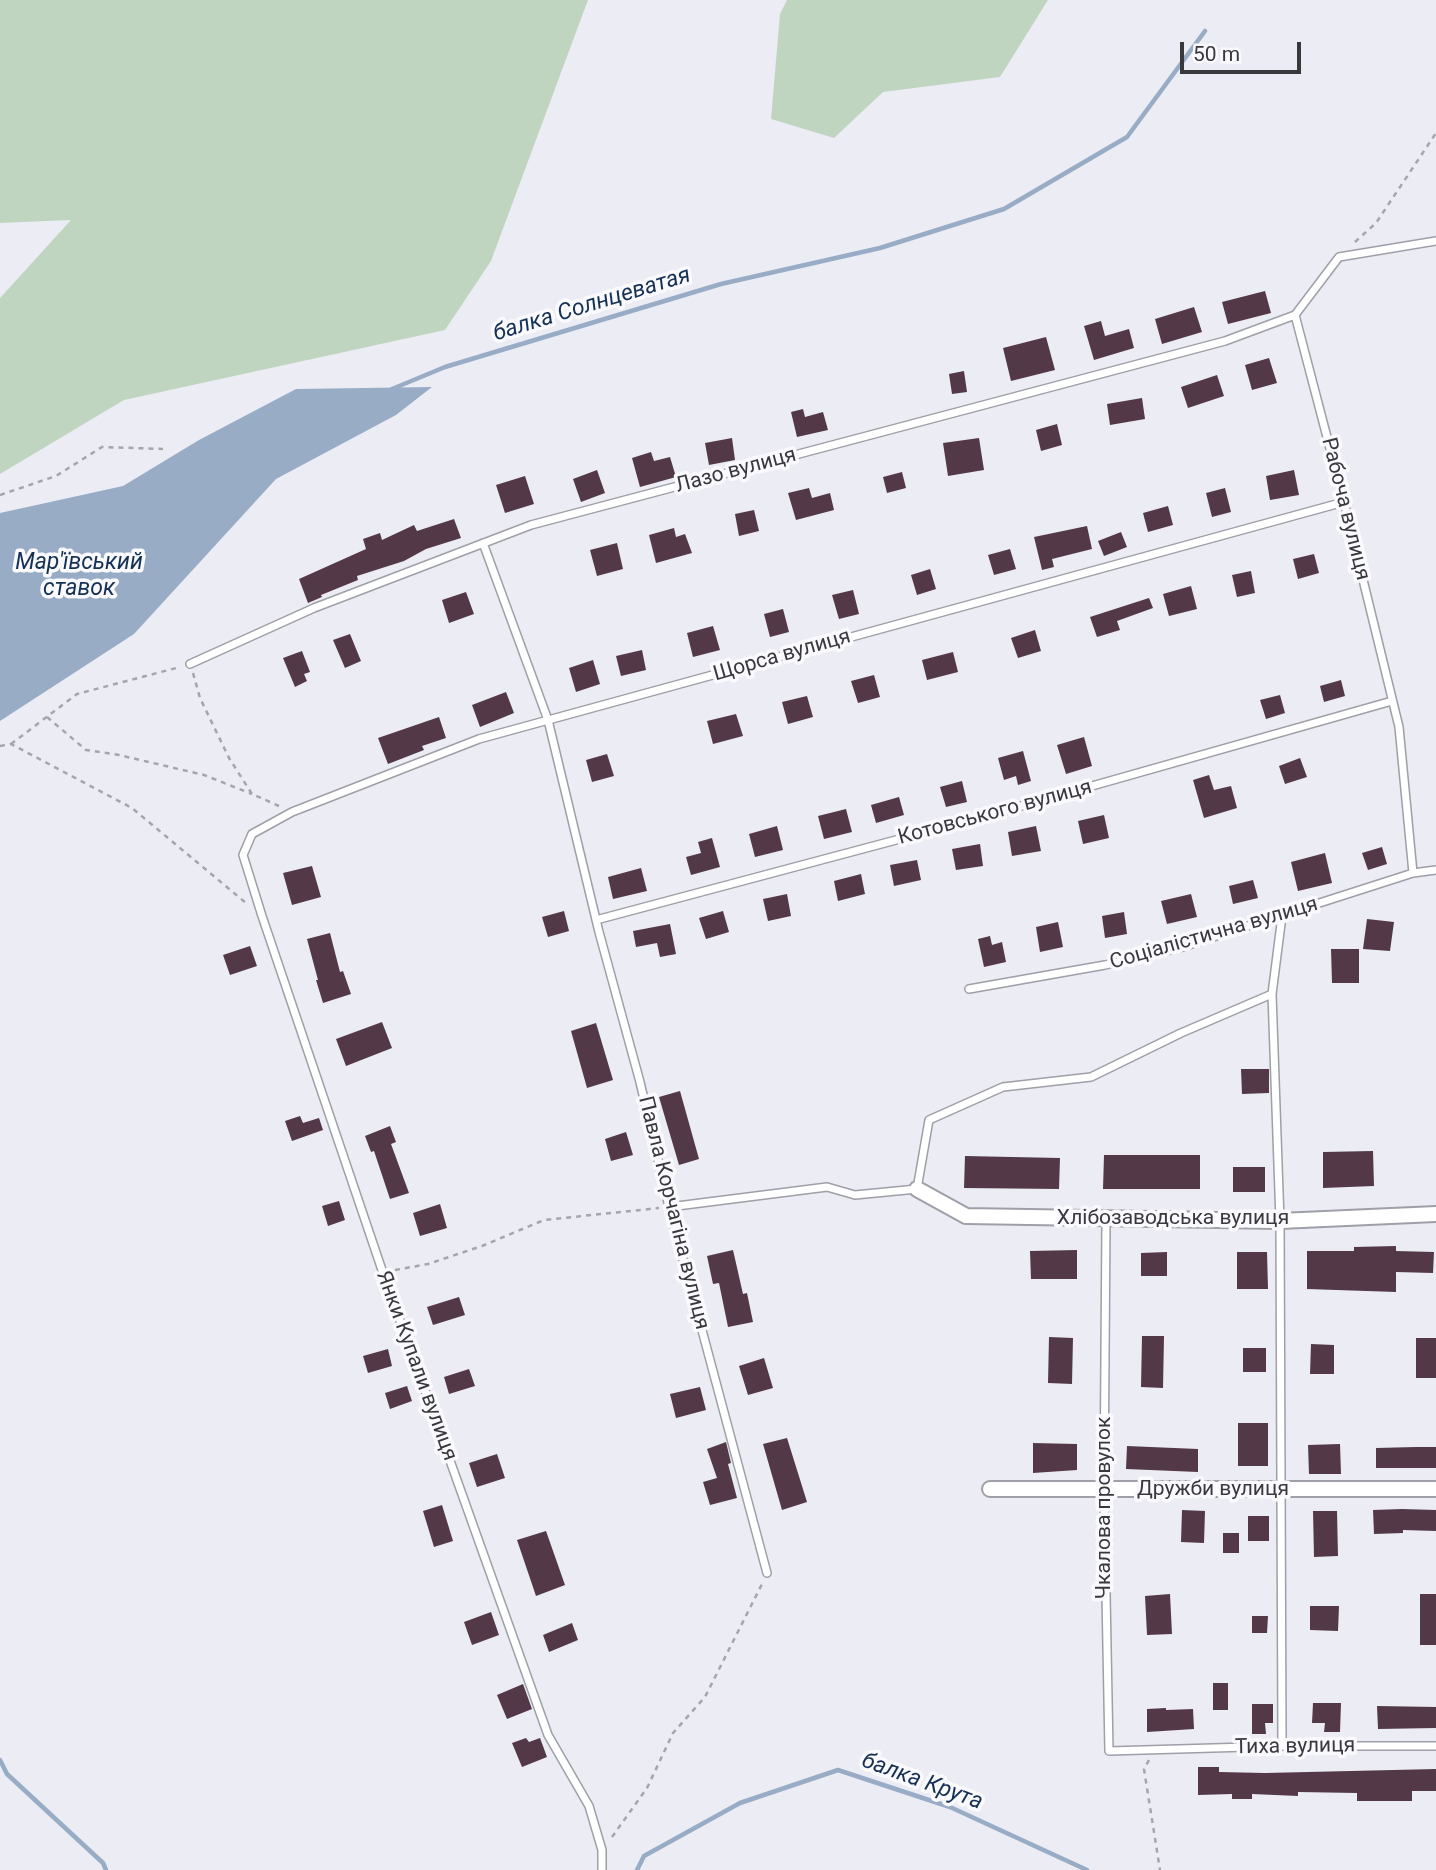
<!DOCTYPE html>
<meta charset="utf-8">
<style>
body{margin:0}
#map{position:relative;width:1436px;height:1870px;overflow:hidden;background:#ececf5;font-family:Roboto,sans-serif}
canvas{display:block}
.scale{position:absolute;left:1180px;top:42px;width:121px;height:32px;box-sizing:border-box;border:4px solid #39393d;border-top:0;padding-left:9px;font-size:21px;line-height:24px;white-space:nowrap;color:#39393d;-webkit-text-stroke:5px #fafafe;paint-order:stroke}
</style>
<div id="map">
<canvas width="1436" height="1870"></canvas>
<div class="scale">50 m</div>
</div>
<script>
const g = document.querySelector('canvas').getContext('2d');
g.lineJoin = 'round';
function fillPath(path, color) { g.fillStyle = color; g.fill(path, 'evenodd'); }
const toPath = rows => new Path2D(rows.map(r => 'M' + r).join(''));
function trace(path, color, width, dash) { g.strokeStyle = color; g.lineWidth = width; g.lineCap = dash ? 'butt' : 'round'; g.setLineDash(dash || []); g.stroke(path); }
function label(font, color, halo, rows, align = 'center') {
  g.font = font + ' Roboto,sans-serif'; g.lineWidth = 7; g.setLineDash([]); g.textBaseline = 'middle'; g.strokeStyle = halo; g.fillStyle = color; for (const [text, x, y, turn = 0] of rows) {
    g.save(); g.translate(x, y); g.rotate((+turn || 0) * Math.PI / 180); g.textAlign = isNaN(turn) ? turn : align; if (halo) g.strokeText(text, 0, 0); g.fillText(text, 0, 0); g.restore();
  }
}
const green = toPath([
 [0,0,588,0,491,261,445,330,124,400,0,474,0,298,71,220,0,223],
 [787,0,1048,0,1000,77,883,92,834,138,771,119,780,14]
]);
const water = toPath([
 [432,387,396,415,276,479,134,634,0,721,0,513,123,486,199,440,296,389]
]);
const stream = toPath([
 [392,389,445,367,721,284,880,248,1004,209,1127,137,1205,31],
 [0,1760,7,1774,103,1863,106,1870],
 [637,1870,644,1856,740,1803,838,1770,950,1807,1087,1870]
]);
const building = toPath([
 [1265,291,1271,313,1228,324,1222,302],
 [1194,307,1202,332,1162,344,1155,319],
 [1101,321,1105,336,1129,329,1134,348,1094,360,1084,326],
 [1046,337,1055,370,1011,381,1003,348],
 [1269,358,1277,383,1252,390,1245,365],
 [964,371,967,392,952,394,949,374],
 [1217,375,1224,396,1188,408,1181,387],
 [1142,398,1145,419,1110,425,1107,404],
 [803,409,805,417,823,412,828,430,797,437,791,412],
 [1057,424,1062,445,1041,451,1036,430],
 [732,438,735,460,709,465,705,443],
 [979,438,984,470,948,476,943,443],
 [651,452,654,461,670,457,676,477,640,487,632,458],
 [597,470,605,493,581,502,573,479],
 [1294,470,1299,495,1270,500,1266,476],
 [902,472,906,488,887,493,883,477],
 [525,476,534,504,505,513,496,485],
 [809,488,812,498,830,493,834,510,796,520,788,493],
 [1225,488,1231,512,1212,517,1206,493],
 [1168,506,1173,525,1148,532,1143,513],
 [754,510,759,531,739,536,735,514],
 [454,519,461,538,426,549,404,561,357,576,358,580,321,595,322,597,308,603,299,579,366,549,363,539,380,533,382,540,414,525,417,531],
 [1087,526,1092,549,1052,559,1054,567,1042,570,1034,537],
 [674,528,676,537,685,534,692,553,656,563,649,535],
 [1121,532,1127,547,1104,556,1098,541],
 [617,543,623,569,597,576,590,550],
 [1010,549,1016,569,994,575,988,555],
 [1314,554,1319,573,1298,579,1293,559],
 [930,569,936,589,917,595,911,575],
 [1251,571,1255,593,1237,597,1232,575],
 [1191,586,1197,609,1169,616,1163,594],
 [853,590,859,614,839,619,832,595],
 [466,592,474,614,449,623,442,600],
 [1149,598,1153,608,1117,621,1120,630,1097,637,1090,617],
 [783,609,789,632,770,637,764,614],
 [713,626,720,650,693,657,687,633],
 [1035,630,1041,651,1018,658,1011,638],
 [350,634,361,661,345,668,333,640],
 [642,650,646,670,621,676,616,656],
 [302,651,310,672,304,674,307,681,295,687,283,658],
 [953,652,958,672,927,680,922,660],
 [593,660,600,684,576,692,569,668],
 [874,675,880,697,858,703,851,681],
 [1341,680,1345,696,1324,702,1320,686],
 [506,692,514,713,480,727,472,705],
 [1280,695,1285,713,1266,719,1260,700],
 [807,696,813,717,788,724,782,702],
 [736,714,743,736,713,744,707,721],
 [439,717,446,738,422,746,424,750,388,764,378,738],
 [1084,737,1092,766,1066,774,1057,745],
 [1023,751,1031,781,1018,785,1016,776,1004,780,998,758],
 [607,754,614,776,592,782,586,760],
 [1300,758,1307,777,1285,784,1279,766],
 [1209,775,1214,790,1231,786,1237,808,1204,818,1193,780],
 [962,781,967,802,946,807,940,787],
 [899,797,904,815,876,823,871,805],
 [846,809,852,832,824,839,818,816],
 [1104,815,1109,838,1083,844,1078,821],
 [777,826,783,850,755,857,749,834],
 [1036,826,1041,851,1012,856,1008,832],
 [712,838,720,867,691,875,686,857,701,853,698,842],
 [980,844,983,866,956,870,952,849],
 [1382,847,1387,864,1368,870,1362,853],
 [1325,853,1332,883,1298,891,1291,862],
 [917,860,921,880,894,886,890,865],
 [312,866,321,897,292,905,283,873],
 [641,868,647,891,613,899,608,877],
 [861,874,865,894,838,901,834,881],
 [1253,880,1258,898,1233,904,1229,886],
 [787,894,791,916,768,921,763,899],
 [1191,894,1197,917,1167,924,1161,901],
 [564,911,569,931,548,937,542,917],
 [723,911,729,932,706,939,699,918],
 [1124,912,1127,934,1105,938,1102,916],
 [1367,919,1394,922,1390,951,1363,949],
 [1058,922,1063,947,1040,952,1036,927],
 [670,924,676,954,660,957,657,943,636,947,633,931],
 [330,933,340,972,343,971,351,994,323,1003,316,980,318,980,307,939],
 [990,936,992,945,1002,942,1006,962,984,967,978,939],
 [250,946,257,966,230,975,223,955],
 [1331,949,1359,949,1359,983,1332,983],
 [382,1022,392,1048,346,1066,336,1039],
 [596,1023,613,1080,587,1088,571,1031],
 [1241,1069,1269,1069,1269,1093,1242,1094],
 [680,1091,699,1159,679,1165,659,1097],
 [300,1116,303,1123,319,1118,323,1130,292,1141,285,1121],
 [390,1126,396,1142,391,1144,409,1193,390,1199,374,1151,371,1152,365,1136],
 [626,1132,633,1155,611,1161,605,1139],
 [1373,1151,1374,1186,1323,1188,1323,1152],
 [1104,1155,1200,1155,1200,1189,1103,1189],
 [965,1156,1060,1158,1059,1189,964,1188],
 [1233,1167,1265,1167,1265,1192,1233,1192],
 [339,1201,345,1220,328,1226,322,1206],
 [440,1204,447,1228,420,1236,413,1213],
 [1396,1246,1396,1251,1434,1252,1433,1273,1396,1272,1396,1292,1307,1289,1307,1251,1354,1251,1354,1247],
 [733,1250,743,1294,747,1293,753,1322,728,1327,719,1283,713,1284,707,1256],
 [1077,1250,1077,1279,1031,1279,1030,1251],
 [1167,1252,1167,1276,1141,1276,1141,1253],
 [1237,1252,1267,1252,1268,1289,1237,1289],
 [459,1297,465,1315,433,1325,427,1307],
 [1142,1336,1164,1336,1163,1388,1141,1387],
 [1049,1337,1073,1338,1072,1384,1048,1383],
 [1416,1338,1436,1338,1436,1378,1416,1378],
 [1311,1344,1334,1345,1334,1374,1310,1374],
 [1243,1348,1266,1348,1266,1372,1243,1372],
 [388,1349,392,1366,368,1373,363,1356],
 [764,1358,773,1388,748,1395,739,1366],
 [469,1369,475,1386,449,1394,444,1377],
 [407,1386,412,1401,390,1409,385,1393],
 [700,1387,706,1410,676,1418,670,1394],
 [1238,1423,1268,1423,1268,1466,1238,1466],
 [787,1438,807,1502,782,1510,763,1444],
 [726,1442,731,1463,728,1464,737,1498,710,1505,703,1482,717,1478,707,1449],
 [1033,1443,1077,1444,1077,1470,1033,1473],
 [1340,1444,1341,1474,1309,1474,1308,1445],
 [1127,1446,1198,1449,1198,1472,1126,1469],
 [1416,1447,1436,1447,1436,1468,1376,1468,1376,1448],
 [497,1454,505,1478,477,1487,469,1463],
 [442,1505,453,1541,434,1547,423,1511],
 [1402,1509,1436,1510,1436,1531,1403,1530,1403,1533,1374,1534,1373,1510],
 [1182,1510,1205,1511,1204,1543,1181,1542],
 [1313,1511,1337,1511,1338,1556,1314,1557],
 [1248,1516,1269,1516,1269,1541,1248,1541],
 [546,1531,565,1585,536,1596,517,1540],
 [1223,1533,1239,1533,1239,1553,1223,1553],
 [1170,1594,1172,1634,1147,1635,1145,1596],
 [1420,1594,1436,1594,1436,1645,1420,1645],
 [1310,1606,1339,1606,1338,1631,1310,1630],
 [491,1612,499,1635,472,1645,464,1622],
 [1252,1616,1268,1616,1267,1633,1252,1633],
 [572,1623,578,1640,549,1652,543,1635],
 [1213,1683,1228,1683,1228,1710,1213,1710],
 [523,1684,532,1709,507,1719,497,1695],
 [1313,1703,1341,1703,1340,1732,1324,1732,1325,1723,1312,1723],
 [1252,1704,1273,1704,1273,1723,1265,1723,1266,1734,1252,1734],
 [1377,1706,1436,1707,1436,1728,1378,1729],
 [1166,1708,1166,1710,1193,1709,1194,1729,1147,1732,1147,1709],
 [526,1738,529,1742,540,1738,547,1757,522,1767,512,1743],
 [1198,1767,1219,1767,1219,1772,1265,1773,1436,1769,1436,1791,1412,1791,1412,1801,1357,1801,1357,1793,1298,1792,1298,1796,1252,1794,1252,1799,1232,1799,1232,1794,1198,1795]
]);
const path = toPath([
 [1355,242,1376,223,1436,133],
 [0,495,56,476,102,447,163,449],
 [193,673,200,698,229,758,252,794,279,806],
 [47,717,86,750,119,755,204,775,252,794],
 [11,744,77,694,180,667],
 [0,746,11,744,132,808,246,903],
 [395,1270,428,1264,482,1246,544,1220,659,1208],
 [1149,1760,1144,1769,1160,1870],
 [612,1837,647,1788,673,1733,705,1697,763,1582]
]);
const service = toPath([
 [483,543,548,720,599,932,640,1082,669,1207,767,1573],
 [190,664,314,608,531,525,1225,341,1295,315],
 [1413,873,1399,727,1344,502,1295,315,1339,257,1436,241],
 [1282,916,1272,994,1280,1221,1282,1746],
 [596,920,986,816,1392,701],
 [969,989,1105,965,1179,948,1413,873,1436,870],
 [669,1207,827,1187,855,1195,917,1189,929,1120,1003,1087,1091,1077,1181,1033,1272,994],
 [1106,1220,1104,1490,1109,1751,1282,1746,1436,1746],
 [602,1870,602,1850,589,1806,548,1735,383,1273,262,916,243,855,252,834,292,812,479,739,1344,502]
]);
const minor = toPath([
 [917,1189,966,1216,1280,1221,1436,1214],
 [990,1489,1436,1489]
]);
const streetNames = [
 ["Лазо вулиця",736,471,-15],
 ["Рабоча вулиця",1345,509,76],
 ["Щорса вулиця",782,656,-16],
 ["Котовського вулиця",995,813,-15],
 ["Соціалістична вулиця",1214,934,-16],
 ["Павла Корчагіна вулиця",673,1213,76],
 ["Хлібозаводська вулиця",1173,1219],
 ["Янки Купали вулиця",416,1366,70],
 ["Дружби вулиця",1213,1490],
 ["Чкалова провулок",1105,1508,-90],
 ["Тиха вулиця",1295,1747,-1]
];
const waterNames = [
 ["балка Солнцеватая",592,305,-17],
 ["Мар'ївський",79,563],
 ["ставок",79,589],
 ["балка Крута",922,1782,20]
];
fillPath(green, '#c0d5c0');
fillPath(water, '#98acc5');
trace(stream, '#98acc5', 4.5);
fillPath(building, '#533948');
trace(service, '#9e9fa7', 10);
trace(minor, '#9e9fa7', 18);
trace(path, '#a5a5ac', 2.5, [5, 5]);
trace(service, '#fff', 7);
trace(minor, '#fff', 14);
label('21px', '#39393d', '#fafafe', streetNames);
label('italic 23px', '#143155', '#fafafe', waterNames);
</script>
